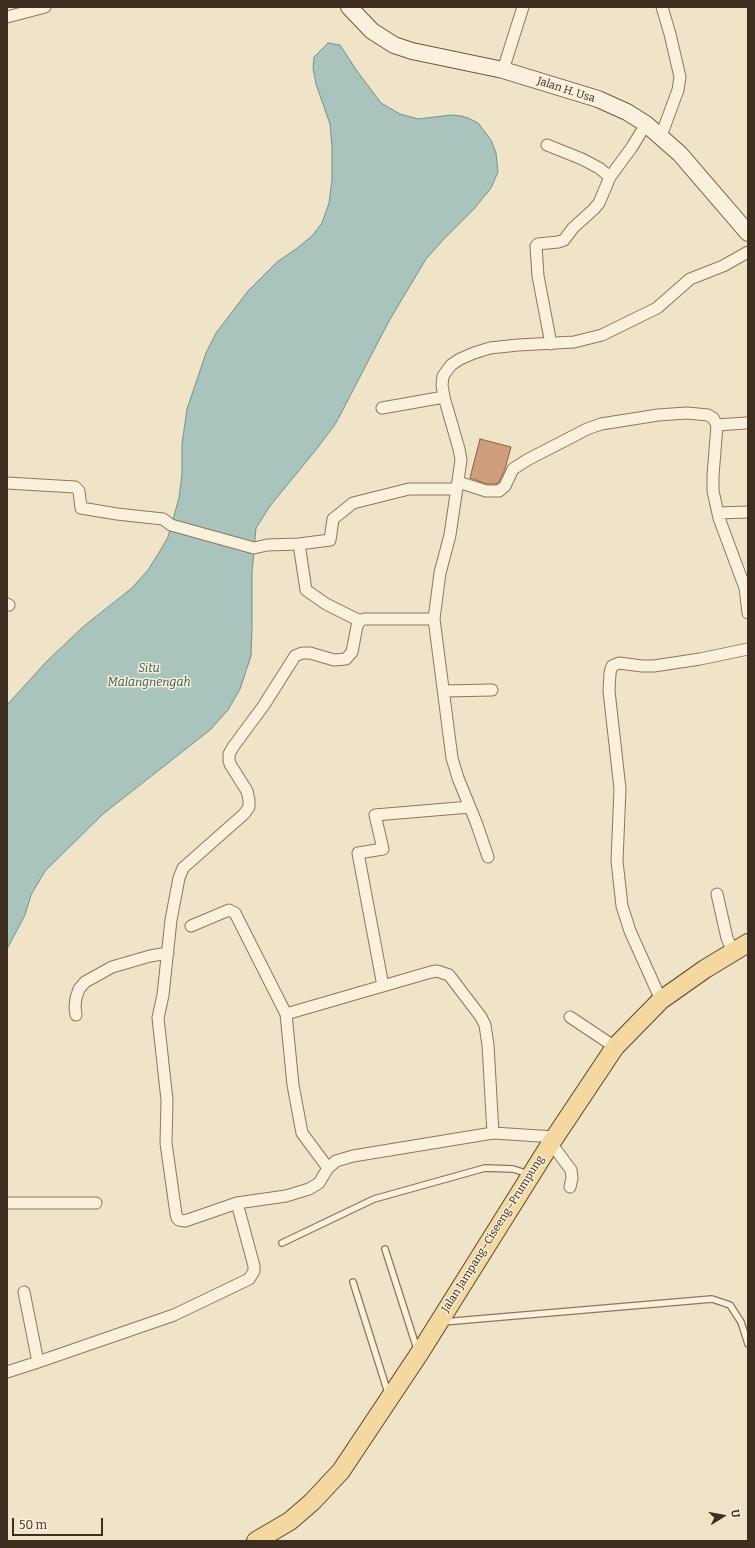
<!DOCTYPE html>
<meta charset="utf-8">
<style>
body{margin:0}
#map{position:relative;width:755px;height:1548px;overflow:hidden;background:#f0e4c8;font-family:Bitter,serif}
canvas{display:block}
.frame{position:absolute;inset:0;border:8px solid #3d2e20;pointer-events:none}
.north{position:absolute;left:703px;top:1496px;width:40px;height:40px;-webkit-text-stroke:3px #f7eed8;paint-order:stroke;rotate:79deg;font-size:11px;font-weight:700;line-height:16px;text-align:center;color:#3d2e20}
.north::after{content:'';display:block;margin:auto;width:14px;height:18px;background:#3d2e20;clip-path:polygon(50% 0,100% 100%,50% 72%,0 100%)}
.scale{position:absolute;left:12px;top:1518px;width:91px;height:18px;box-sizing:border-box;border:2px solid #3d2e20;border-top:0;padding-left:5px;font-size:12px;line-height:14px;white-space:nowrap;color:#3d2e20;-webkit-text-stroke:3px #f7eed8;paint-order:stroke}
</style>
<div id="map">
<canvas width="755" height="1548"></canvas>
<div class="frame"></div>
<div class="north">U</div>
<div class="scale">50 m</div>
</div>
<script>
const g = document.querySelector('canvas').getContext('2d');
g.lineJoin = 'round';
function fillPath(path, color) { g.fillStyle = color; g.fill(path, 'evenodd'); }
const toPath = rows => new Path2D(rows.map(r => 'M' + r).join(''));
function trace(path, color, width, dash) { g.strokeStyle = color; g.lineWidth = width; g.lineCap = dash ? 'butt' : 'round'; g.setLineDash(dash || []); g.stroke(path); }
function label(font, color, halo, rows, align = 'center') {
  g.font = font + ' Bitter,serif'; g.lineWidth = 3; g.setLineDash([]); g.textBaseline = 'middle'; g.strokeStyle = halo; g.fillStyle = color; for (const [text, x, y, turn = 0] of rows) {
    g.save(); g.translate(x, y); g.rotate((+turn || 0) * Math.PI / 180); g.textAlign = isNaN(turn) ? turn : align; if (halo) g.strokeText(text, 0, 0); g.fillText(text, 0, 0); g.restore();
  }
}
const water = toPath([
 [328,43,340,45,357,71,381,103,400,114,418,119,451,115,461,116,468,118,478,123,491,140,496,153,498,172,491,188,474,209,444,239,426,259,389,321,336,423,315,451,270,506,256,528,252,573,252,627,251,656,240,689,228,710,210,730,103,814,45,871,31,895,25,915,7,949,7,705,47,661,84,626,132,588,148,570,160,551,168,537,179,498,182,474,182,444,187,409,206,353,216,333,248,291,277,262,296,249,312,236,322,223,329,203,332,179,332,147,330,124,316,84,313,68,314,57,328,43]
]);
const building = toPath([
 [480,439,511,447,505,469,499,482,496,484,487,484,470,478,480,439]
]);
const lane = toPath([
 [282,1243,374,1199,485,1168,513,1169,529,1174],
 [385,1249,417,1349],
 [353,1282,388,1393],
 [443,1322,712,1299,730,1305,741,1322,748,1344]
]);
const street = toPath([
 [7,17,45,7],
 [503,70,523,7],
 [661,136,678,90,680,77,670,34,662,7],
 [547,145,582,159,599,168,610,177,632,147,646,124],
 [551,344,538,276,536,246,538,244,558,242,564,240,573,228,594,209,599,203,610,177],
 [382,408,444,397],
 [717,425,746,423],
 [458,482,486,491,499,491,505,486,513,469,527,460,587,429,601,424,658,415,687,413,708,415,713,418,717,425,713,476,713,491,719,518,745,588,748,613],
 [7,483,75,487,79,491,81,508,117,514,163,519,171,525,254,548,267,545,299,544,306,590,326,604,360,621],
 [718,513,748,512],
 [299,544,330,540,333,519,353,503,409,489,457,489],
 [7,604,9,605],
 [444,691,492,690],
 [488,857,476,822,458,778,452,758,434,619,440,573,450,535,461,460,459,449,444,397,442,385,443,376,451,365,460,359,474,353,490,348,518,345,574,342,602,335,657,308,690,279,723,266,748,252],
 [717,894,727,938,733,952],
 [191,926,229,910,235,913,286,1014,293,1085,302,1133,328,1168],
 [383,986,358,853,383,849,375,815,470,807],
 [661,1000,630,931,622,906,617,861,620,789,609,691,610,673,612,666,619,663,642,666,654,666,700,659,748,649],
 [286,1014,431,972,437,971,449,975,481,1017,485,1025,488,1045,493,1133],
 [76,1015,75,1007,76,998,79,989,85,982,112,967,150,956,168,953],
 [570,1017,615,1047],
 [551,1143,571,1170,572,1178,570,1187],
 [7,1203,96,1203],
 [237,1203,185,1221,179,1220,177,1218,176,1214,166,1143,167,1100,158,1018,163,995,171,920,179,878,183,868,244,814,249,807,249,800,247,791,230,764,229,760,229,754,233,747,264,705,295,656,302,653,310,653,334,660,346,659,352,652,357,626,360,621,364,619,434,619],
 [24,1292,38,1362],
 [7,1372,38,1362,174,1315,249,1279,254,1271,254,1266,237,1203,286,1196,309,1189,319,1183,328,1168,336,1161,353,1156,493,1133,555,1137]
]);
const secondary = toPath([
 [349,7,372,31,394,45,412,51,503,70,598,99,627,112,646,124,680,154,748,233]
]);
const primary = toPath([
 [256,1541,290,1521,312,1502,341,1471,419,1354,551,1143,615,1047,661,1000,705,969,748,943]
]);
const streetNames = [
 ["Jalan H. Usa",566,90,18],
 ["Jalan Jampang–Ciseeng–Prumpung",493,1234,-58]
];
const waterNames = [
 ["Situ",149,669],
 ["Malangnengah",149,683]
];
fillPath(water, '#a9c4bc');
trace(water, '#6f938a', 1);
fillPath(building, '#cf9f7d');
trace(building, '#8d5f41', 1);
trace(lane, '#8d765c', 8);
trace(street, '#8d765c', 13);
trace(secondary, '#6f573f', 18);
trace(primary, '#5b4430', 20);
trace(lane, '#faf1dc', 5.5);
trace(street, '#faf1dc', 11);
trace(secondary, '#faf1dc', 16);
trace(primary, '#f3d9a0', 18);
label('11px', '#3d2e20', '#f7eed8', streetNames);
label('italic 12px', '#2f5d5a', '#f7eed8', waterNames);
</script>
